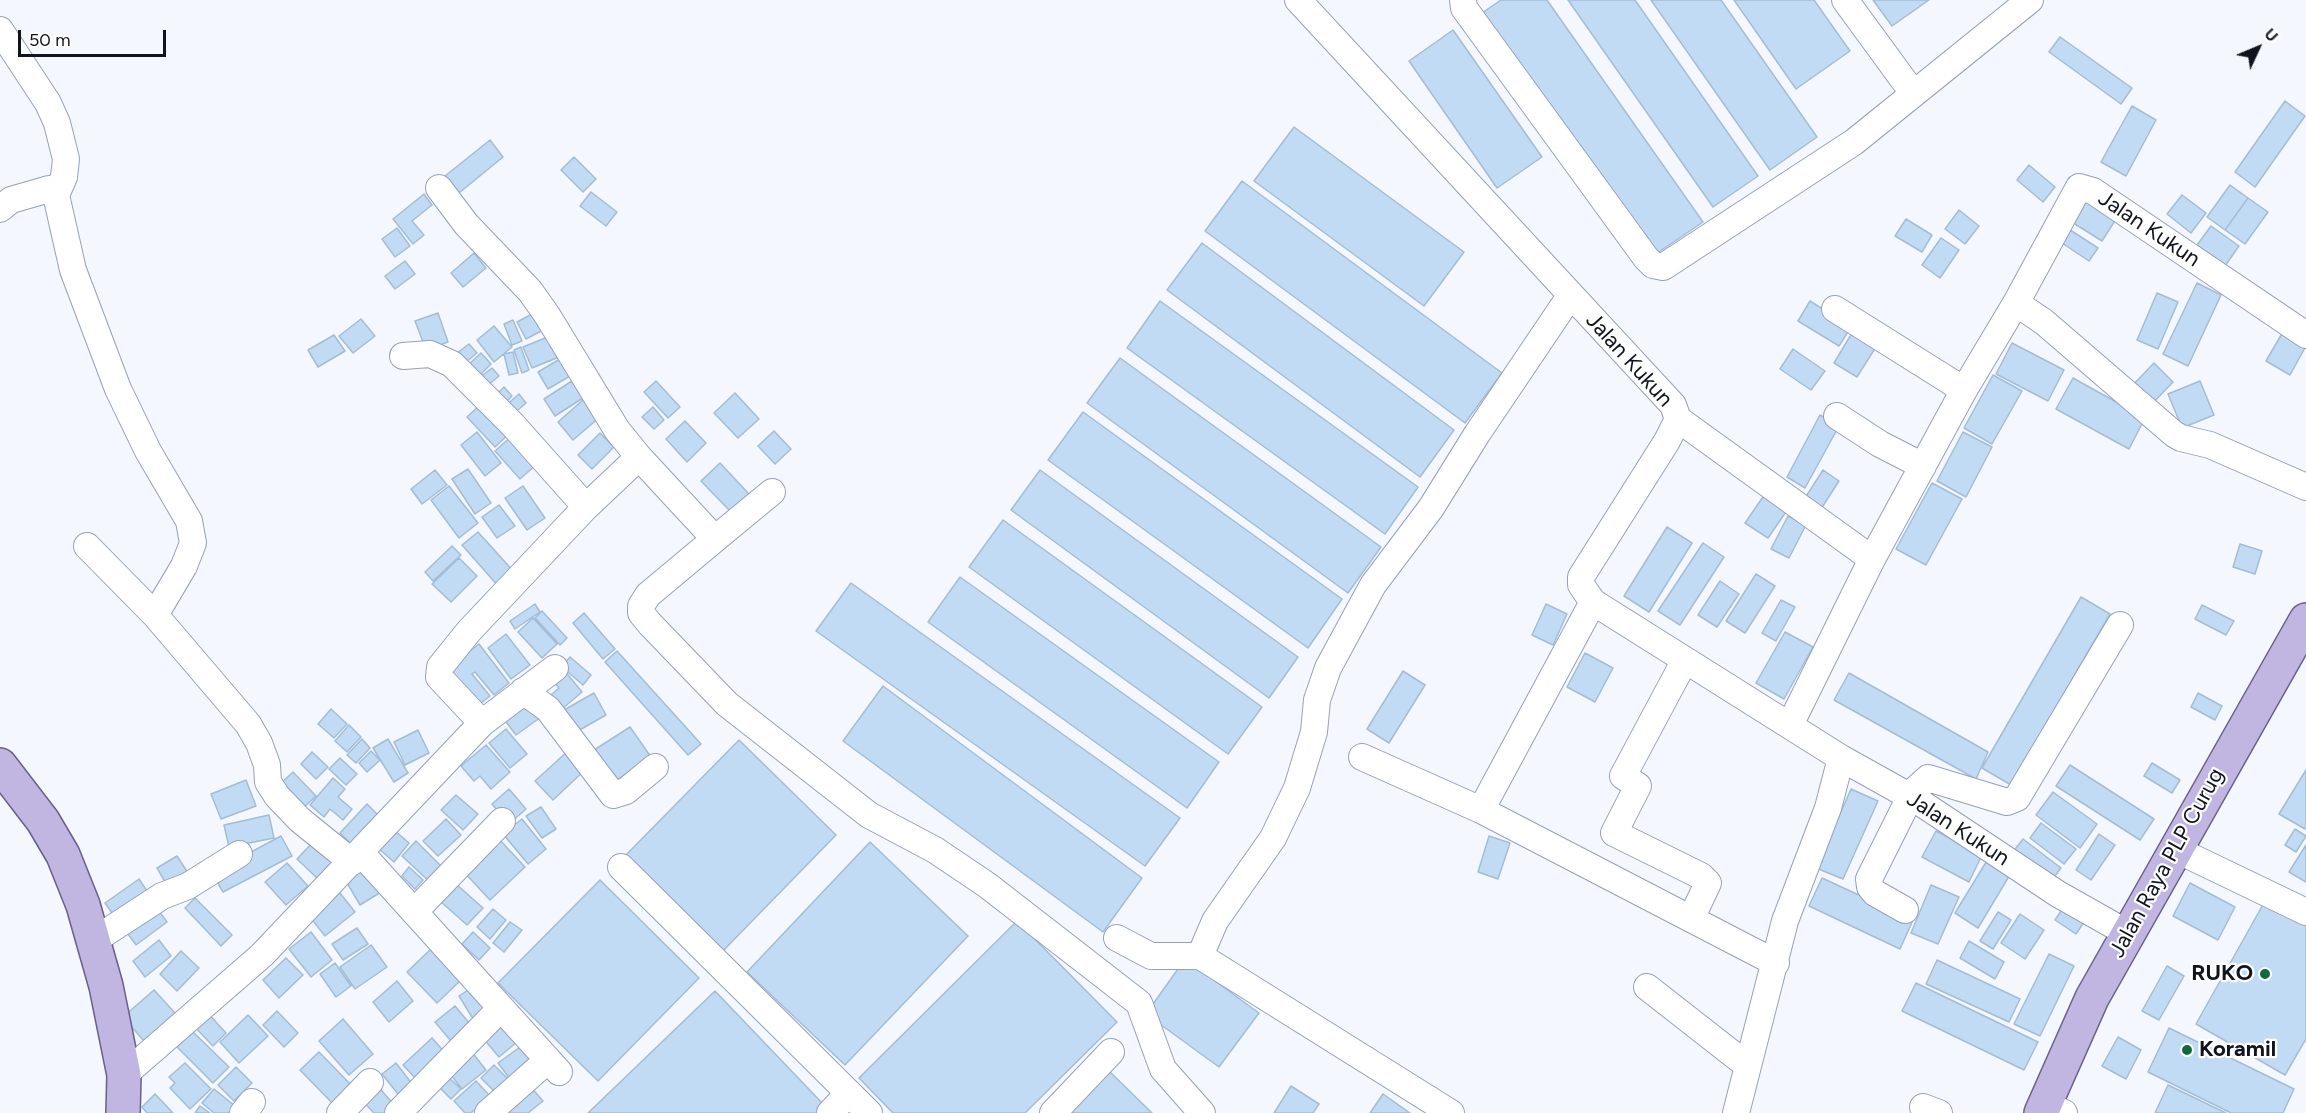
<!DOCTYPE html>
<style>
body{margin:0}
#map{position:relative;width:2306px;height:1113px;overflow:hidden;background:#f4f7fd;font-family:Figtree,sans-serif}
canvas{display:block}
.north{position:absolute;left:2228px;top:18px;width:60px;height:60px;-webkit-text-stroke:4px #fff;paint-order:stroke;rotate:46deg;font-size:16px;font-weight:700;line-height:24px;text-align:center;color:#10141f}
.north::after{content:'';display:block;margin:auto;width:21px;height:27px;background:#10141f;clip-path:polygon(50% 0,100% 100%,50% 72%,0 100%)}
.scale{position:absolute;left:18px;top:30px;width:148px;height:27px;box-sizing:border-box;border:3px solid #10141f;border-top:0;padding-left:8px;font-size:18px;line-height:21px;white-space:nowrap;color:#10141f;-webkit-text-stroke:4px #fff;paint-order:stroke}
</style>
<div id="map">
<canvas width="2306" height="1113"></canvas>
<div class="north">U</div>
<div class="scale">50 m</div>
</div>
<script>
const g = document.querySelector('canvas').getContext('2d');
g.lineJoin = 'round';
function fillPath(path, color) { g.fillStyle = color; g.fill(path, 'evenodd'); }
const toPath = rows => new Path2D(rows.map(r => 'M' + r).join(''));
function trace(path, color, width, dash) { g.strokeStyle = color; g.lineWidth = width; g.lineCap = dash ? 'butt' : 'round'; g.setLineDash(dash || []); g.stroke(path); }
function label(font, color, halo, rows, align = 'center') {
  g.font = font + ' Figtree,sans-serif'; g.lineWidth = 4.5; g.setLineDash([]); g.textBaseline = 'middle'; g.strokeStyle = halo; g.fillStyle = color; for (const [text, x, y, turn = 0] of rows) {
    g.save(); g.translate(x, y); g.rotate((+turn || 0) * Math.PI / 180); g.textAlign = isNaN(turn) ? turn : align; if (halo) g.strokeText(text, 0, 0); g.fillText(text, 0, 0); g.restore();
  }
}
const building = toPath([
 [1501,0,1547,0,1703,222,1650,258,1479,15,1501,0],
 [1568,0,1635,0,1758,176,1713,207,1568,0],
 [1651,0,1721,0,1817,137,1770,170,1651,0],
 [1734,0,1814,0,1850,51,1796,89,1734,0],
 [1873,0,1929,0,1892,26,1873,0],
 [1453,30,1542,157,1497,188,1409,61,1453,30],
 [2060,37,2132,88,2121,104,2049,52,2060,37],
 [2285,101,2305,116,2255,187,2235,172,2285,101],
 [2132,106,2156,120,2126,176,2101,162,2132,106],
 [1294,127,1464,252,1424,306,1254,181,1294,127],
 [490,140,503,157,459,193,445,176,490,140],
 [574,157,596,179,583,192,561,170,574,157],
 [2029,165,2055,187,2043,202,2017,180,2029,165],
 [1242,181,1502,373,1465,423,1205,231,1242,181],
 [2230,185,2248,198,2225,230,2207,217,2230,185],
 [591,192,617,212,606,226,580,206,591,192],
 [424,194,432,205,412,221,424,235,413,244,393,219,424,194],
 [2083,194,2118,216,2102,241,2067,219,2083,194],
 [2182,195,2206,213,2191,233,2167,214,2182,195],
 [2248,198,2268,212,2245,244,2225,230,2248,198],
 [1959,210,1979,226,1965,244,1945,229,1959,210],
 [1906,219,1932,235,1922,252,1895,236,1906,219],
 [2064,226,2098,248,2089,261,2056,239,2064,226],
 [2211,226,2239,246,2225,266,2197,245,2211,226],
 [397,228,410,246,395,257,382,239,397,228],
 [1941,238,1959,250,1940,278,1922,265,1941,238],
 [1202,243,1454,430,1420,477,1167,290,1202,243],
 [474,253,486,268,463,287,451,273,474,253],
 [405,261,415,274,395,289,385,276,405,261],
 [2197,283,2221,295,2188,366,2163,354,2197,283],
 [2157,293,2178,302,2158,349,2137,340,2157,293],
 [1160,301,1418,487,1385,534,1127,348,1160,301],
 [1810,301,1851,327,1839,346,1798,321,1810,301],
 [538,311,547,328,526,339,517,322,538,311],
 [438,313,448,342,426,350,415,321,438,313],
 [361,319,375,336,353,353,339,336,361,319],
 [513,320,522,341,512,345,504,324,513,320],
 [494,326,512,347,494,362,477,340,494,326],
 [1855,328,1879,342,1857,377,1834,363,1855,328],
 [2284,330,2306,346,2290,375,2266,361,2284,330],
 [334,335,345,351,318,367,308,350,334,335],
 [550,336,559,357,532,368,523,347,550,336],
 [2012,343,2064,370,2048,401,1996,374,2012,343],
 [469,344,477,353,465,363,457,353,469,344],
 [521,347,529,370,522,373,514,350,521,347],
 [1793,349,1825,371,1811,390,1780,369,1793,349],
 [513,352,518,373,509,375,504,354,513,352],
 [481,353,491,364,478,377,467,366,481,353],
 [1120,358,1381,547,1348,593,1087,403,1120,358],
 [560,359,570,376,548,389,538,372,560,359],
 [2154,363,2173,382,2148,408,2129,389,2154,363],
 [492,368,499,376,482,390,475,381,492,368],
 [1993,375,2022,391,1992,444,1964,428,1993,375],
 [2073,378,2145,418,2129,449,2056,409,2073,378],
 [575,379,586,396,555,416,544,399,575,379],
 [656,381,680,407,668,418,644,392,656,381],
 [2200,381,2214,415,2182,428,2168,394,2200,381],
 [504,387,512,396,500,408,492,399,504,387],
 [735,393,759,419,738,438,714,413,735,393],
 [519,394,526,403,511,416,504,407,519,394],
 [584,399,600,417,573,440,558,422,584,399],
 [482,403,510,433,495,447,467,417,482,403],
 [653,407,664,420,654,429,642,417,653,407],
 [1083,412,1342,599,1308,648,1048,460,1083,412],
 [1820,415,1839,426,1805,488,1787,477,1820,415],
 [685,421,706,443,687,462,666,439,685,421],
 [774,431,791,449,775,464,758,446,774,431],
 [477,432,501,463,485,476,461,445,477,432],
 [1963,432,1992,447,1966,497,1937,481,1963,432],
 [600,433,614,447,592,469,578,455,600,433],
 [513,435,538,463,520,479,495,451,513,435],
 [720,463,749,494,730,511,701,481,720,463],
 [468,469,491,503,475,514,452,479,468,469],
 [435,470,447,485,422,504,411,489,435,470],
 [1040,470,1298,657,1269,698,1011,510,1040,470],
 [1823,470,1839,481,1821,509,1805,498,1823,470],
 [1932,483,1962,499,1926,565,1896,549,1932,483],
 [449,486,478,523,459,538,431,500,449,486],
 [523,486,545,518,527,530,505,498,523,486],
 [1765,494,1788,509,1768,538,1745,523,1765,494],
 [499,505,515,526,497,538,482,517,499,505],
 [1788,516,1806,525,1789,558,1771,549,1788,516],
 [1003,520,1262,707,1228,754,969,567,1003,520],
 [1667,527,1692,543,1649,612,1624,596,1667,527],
 [478,532,515,573,499,587,462,545,478,532],
 [1703,543,1724,557,1680,625,1658,611,1703,543],
 [2240,544,2262,551,2255,574,2233,567,2240,544],
 [452,546,461,555,433,581,425,572,452,546],
 [459,558,477,576,451,602,432,584,459,558],
 [1756,574,1775,586,1745,633,1726,621,1756,574],
 [960,577,1219,762,1187,808,928,622,960,577],
 [1720,581,1739,594,1717,627,1698,615,1720,581],
 [851,583,1180,818,1145,866,816,631,851,583],
 [2081,597,2110,614,2011,785,1982,768,2081,597],
 [1781,600,1795,607,1776,641,1762,633,1781,600],
 [535,604,540,612,515,629,510,621,535,604],
 [1546,604,1567,614,1553,645,1532,635,1546,604],
 [2202,605,2234,621,2226,635,2195,619,2202,605],
 [542,611,567,638,560,645,535,618,542,611],
 [584,613,615,649,603,659,573,623,584,613],
 [533,618,557,644,542,658,518,632,533,618],
 [1785,632,1813,647,1784,699,1756,683,1785,632],
 [506,634,530,665,511,679,488,648,506,634],
 [479,644,509,683,494,695,475,672,472,674,490,696,475,708,445,671,479,644],
 [617,651,701,744,688,755,605,662,617,651],
 [1585,653,1613,668,1595,702,1567,687,1585,653],
 [570,657,591,675,583,685,562,667,570,657],
 [564,670,582,692,562,709,551,695,559,688,552,680,564,670],
 [1403,671,1425,685,1389,743,1367,729,1403,671],
 [1849,673,1988,752,1976,779,1834,700,1849,673],
 [883,686,1142,878,1103,932,843,741,883,686],
 [594,693,606,715,576,732,564,710,594,693],
 [2198,693,2222,706,2215,720,2191,707,2198,693],
 [528,700,541,717,516,735,503,718,528,700],
 [331,709,347,724,334,738,318,724,331,709],
 [349,725,361,737,347,752,335,741,349,725],
 [630,727,651,757,612,783,591,752,630,727],
 [506,729,527,754,510,768,489,743,506,729],
 [418,730,429,753,405,765,394,742,418,730],
 [362,739,370,748,356,763,347,755,362,739],
 [388,739,408,773,394,782,373,748,388,739],
 [739,740,836,835,720,954,623,858,739,740],
 [486,745,510,772,491,789,480,776,474,781,461,766,486,745],
 [569,750,586,769,553,800,535,781,569,750],
 [371,751,380,760,367,772,359,763,371,751],
 [312,752,328,767,316,779,301,764,312,752],
 [340,758,357,774,346,785,329,769,340,758],
 [2152,763,2180,780,2172,793,2144,776,2152,763],
 [2070,765,2154,819,2140,840,2056,786,2070,765],
 [2306,770,2306,827,2305,829,2279,814,2306,770],
 [293,772,316,796,300,811,277,787,293,772],
 [333,778,345,789,338,797,352,809,343,820,330,809,324,817,310,805,333,778],
 [246,780,256,806,221,819,211,794,246,780],
 [509,789,526,809,509,824,492,804,509,789],
 [1851,789,1878,801,1843,879,1816,868,1851,789],
 [2053,792,2097,824,2080,848,2036,815,2053,792],
 [456,795,478,814,463,830,441,810,456,795],
 [367,804,381,818,354,847,340,833,367,804],
 [541,807,556,829,542,838,526,816,541,807],
 [269,815,274,838,229,847,224,825,269,815],
 [446,819,461,835,438,856,423,841,446,819],
 [522,819,546,849,528,864,503,834,522,819],
 [2041,823,2076,849,2064,864,2030,838,2041,823],
 [393,829,409,843,394,862,378,848,393,829],
 [2295,829,2306,836,2296,852,2285,845,2295,829],
 [1936,831,1982,855,1969,882,1922,857,1936,831],
 [2099,834,2115,845,2091,880,2076,870,2099,834],
 [281,836,292,856,223,892,212,873,281,836],
 [1489,836,1510,843,1498,879,1478,872,1489,836],
 [498,838,525,867,490,900,463,871,498,838],
 [2023,839,2061,868,2051,881,2012,853,2023,839],
 [315,840,336,860,318,879,297,859,315,840],
 [416,841,445,870,432,884,402,856,416,841],
 [870,842,968,936,845,1065,747,972,870,842],
 [2306,845,2306,882,2289,872,2306,845],
 [177,856,192,879,171,892,157,868,177,856],
 [1988,859,2011,873,1978,928,1955,913,1988,859],
 [287,863,308,886,286,905,265,882,287,863],
 [409,867,423,880,415,889,402,876,409,867],
 [366,868,381,892,360,905,346,881,366,868],
 [1822,878,1913,920,1900,949,1809,906,1822,878],
 [139,879,153,900,119,923,105,903,139,879],
 [600,880,699,978,598,1081,498,983,600,880],
 [455,883,483,908,467,925,440,901,455,883],
 [2190,883,2235,907,2218,940,2173,916,2190,883],
 [1931,885,1959,897,1938,944,1911,933,1931,885],
 [336,888,355,912,325,936,306,912,336,888],
 [195,898,232,935,221,946,185,908,195,898],
 [2265,901,2306,925,2306,1039,2285,1075,2196,1024,2265,901],
 [153,903,167,922,136,945,122,926,153,903],
 [2063,908,2084,922,2076,934,2055,920,2063,908],
 [493,909,506,920,490,939,477,927,493,909],
 [1998,912,2011,920,1993,949,1980,941,1998,912],
 [2020,914,2044,930,2025,959,2001,943,2020,914],
 [1017,921,1117,1022,1025,1113,893,1113,859,1078,1017,921],
 [510,922,522,930,504,952,493,943,510,922],
 [357,928,368,944,343,960,332,944,357,928],
 [311,932,332,960,311,977,289,949,311,932],
 [473,932,490,948,479,960,462,944,473,932],
 [159,940,171,956,145,977,133,961,159,940],
 [1969,941,2004,962,1995,979,1960,958,1969,941],
 [371,945,387,967,355,989,340,967,371,945],
 [433,947,463,978,437,1003,407,972,433,947],
 [181,951,199,968,177,991,160,974,181,951],
 [2049,954,2074,966,2040,1036,2014,1024,2049,954],
 [286,958,303,975,279,998,263,980,286,958],
 [1185,959,1259,1013,1219,1067,1146,1014,1185,959],
 [1937,960,2020,999,2009,1022,1926,984,1937,960],
 [335,963,351,986,336,997,320,974,335,963],
 [2167,966,2184,976,2159,1020,2142,1011,2167,966],
 [397,981,413,1001,389,1022,373,1002,397,981],
 [1916,983,2038,1042,2024,1070,1902,1011,1916,983],
 [477,984,494,1010,475,1022,459,996,477,984],
 [154,990,175,1013,144,1041,123,1017,154,990],
 [715,991,825,1106,818,1113,588,1113,715,991],
 [455,1006,475,1030,456,1047,435,1022,455,1006],
 [204,1009,226,1033,213,1046,190,1022,204,1009],
 [277,1011,298,1033,284,1047,263,1025,277,1011],
 [248,1015,268,1036,239,1063,220,1042,248,1015],
 [343,1019,373,1054,349,1075,319,1041,343,1019],
 [500,1022,517,1042,499,1057,482,1037,500,1022],
 [2169,1028,2294,1089,2283,1113,2231,1113,2148,1072,2169,1028],
 [192,1031,229,1067,213,1083,177,1047,192,1031],
 [2118,1037,2141,1050,2126,1079,2102,1066,2118,1037],
 [432,1038,448,1056,419,1082,403,1065,432,1038],
 [520,1047,535,1067,513,1083,498,1063,520,1047],
 [471,1051,486,1070,462,1089,447,1070,471,1051],
 [319,1052,356,1090,337,1108,300,1070,319,1052],
 [185,1063,211,1089,190,1109,170,1088,175,1083,169,1077,185,1063],
 [396,1063,416,1089,402,1099,382,1074,396,1063],
 [494,1065,509,1080,496,1093,481,1078,494,1065],
 [236,1067,252,1083,234,1101,218,1085,236,1067],
 [1109,1071,1152,1113,1068,1113,1109,1071],
 [446,1075,461,1089,451,1099,437,1085,446,1075],
 [476,1081,490,1096,471,1113,465,1113,454,1101,476,1081],
 [376,1084,395,1106,388,1113,374,1113,360,1098,376,1084],
 [529,1085,543,1101,528,1113,498,1113,529,1085],
 [2168,1085,2226,1113,2155,1113,2168,1085],
 [1291,1086,1319,1104,1313,1113,1274,1113,1291,1086],
 [214,1089,235,1106,229,1113,214,1113,202,1103,214,1089],
 [155,1094,173,1113,147,1113,142,1107,155,1094],
 [1383,1094,1410,1113,1370,1113,1383,1094],
 [200,1106,210,1113,195,1113,200,1106]
]);
const minor = toPath([
 [1298,0,1673,405,1678,419,1667,441,1581,577,1581,585,1593,602,1841,758,1918,801,2058,894,2127,933],
 [1463,0,1464,8,1646,258,1653,265,1663,267,1854,142,2030,0],
 [1845,0,1913,93],
 [0,30,48,103,57,123,66,159,64,177,56,195],
 [439,188,466,224,530,291,547,315,617,430,639,457],
 [0,209,11,200,49,189,56,195,73,270,118,389,148,451,189,521,193,543,184,566,155,615,248,724,259,743,267,765,268,782,277,796,300,820,352,862],
 [2016,303,2044,322,2174,434,2181,438,2210,445,2306,487],
 [1835,309,1964,390],
 [403,356,430,354,452,364,513,425,586,507],
 [1837,416,1880,444,1923,466],
 [1678,419,1872,559],
 [715,539,648,595,641,606,641,613,650,624,727,704,869,815,935,850,987,885,1139,1003,1163,1069,1202,1113],
 [87,546,155,615],
 [1685,660,1623,776,1638,786,1614,833,1701,876,1708,883,1691,919],
 [523,691,548,709,613,795,626,791,655,767],
 [482,723,439,677,440,667,469,631,586,507,639,457,715,539,772,492],
 [1790,725,1872,559,1964,390,2016,303,2079,187,2093,191,2306,335],
 [1362,757,1481,810,1776,963],
 [1918,801,1917,788,1928,778,2007,802,2017,798,2120,625],
 [1481,810,1593,602],
 [2175,849,2306,912],
 [361,853,559,1072],
 [621,867,869,1113],
 [1905,910,1875,893,1870,887,1869,879,1910,797],
 [414,912,502,821],
 [1117,938,1151,956,1200,956,1451,1113],
 [93,941,162,896,188,886,239,854],
 [1200,956,1215,921,1273,838,1297,788,1314,732,1317,700,1328,668,1373,585,1431,508,1477,434,1570,296],
 [1647,987,1748,1066],
 [124,1075,262,955,482,723,555,668],
 [2047,1099,2056,1109,2064,1113],
 [1923,1107,1939,1113],
 [243,1113,252,1102],
 [340,1113,370,1082],
 [398,1113,501,1008],
 [488,1113,548,1060],
 [830,1113,849,1093],
 [1053,1113,1111,1052],
 [1736,1113,1785,921,1828,808,1841,758]
]);
const major = toPath([
 [0,765,43,821,63,855,83,905,106,986,124,1075,123,1113],
 [2041,1113,2092,998,2306,620]
]);
const markers = [
 [2265,974,6,"#106a3d"],
 [2187,1050,6,"#106a3d"]
];
const streetNames = [
 ["Jalan Kukun",2149,229,34],
 ["Jalan Kukun",1629,360,48],
 ["Jalan Kukun",1958,829,33],
 ["Jalan Raya PLP Curug",2167,863,-61]
];
const poiNames = [
 ["RUKO",2253,974],
 ["Koramil",2199,1050,"left"]
];
fillPath(building, '#c2dbf4');
trace(building, '#a3bdd6', 1.5);
trace(minor, '#96a0be', 28);
trace(major, '#685e90', 36);
trace(minor, '#fff', 26);
trace(major, '#c1b6e1', 33);
for (const [x, y, r, color] of markers) { const dot = new Path2D(); dot.arc(x, y, r, 0, 2 * Math.PI); g.fillStyle = color; g.fill(dot); trace(dot, '#fff', 2); }
label('22px', '#10141f', '#fff', streetNames);
label('bold 22px', '#10141f', '#fff', poiNames, 'right');
</script>
